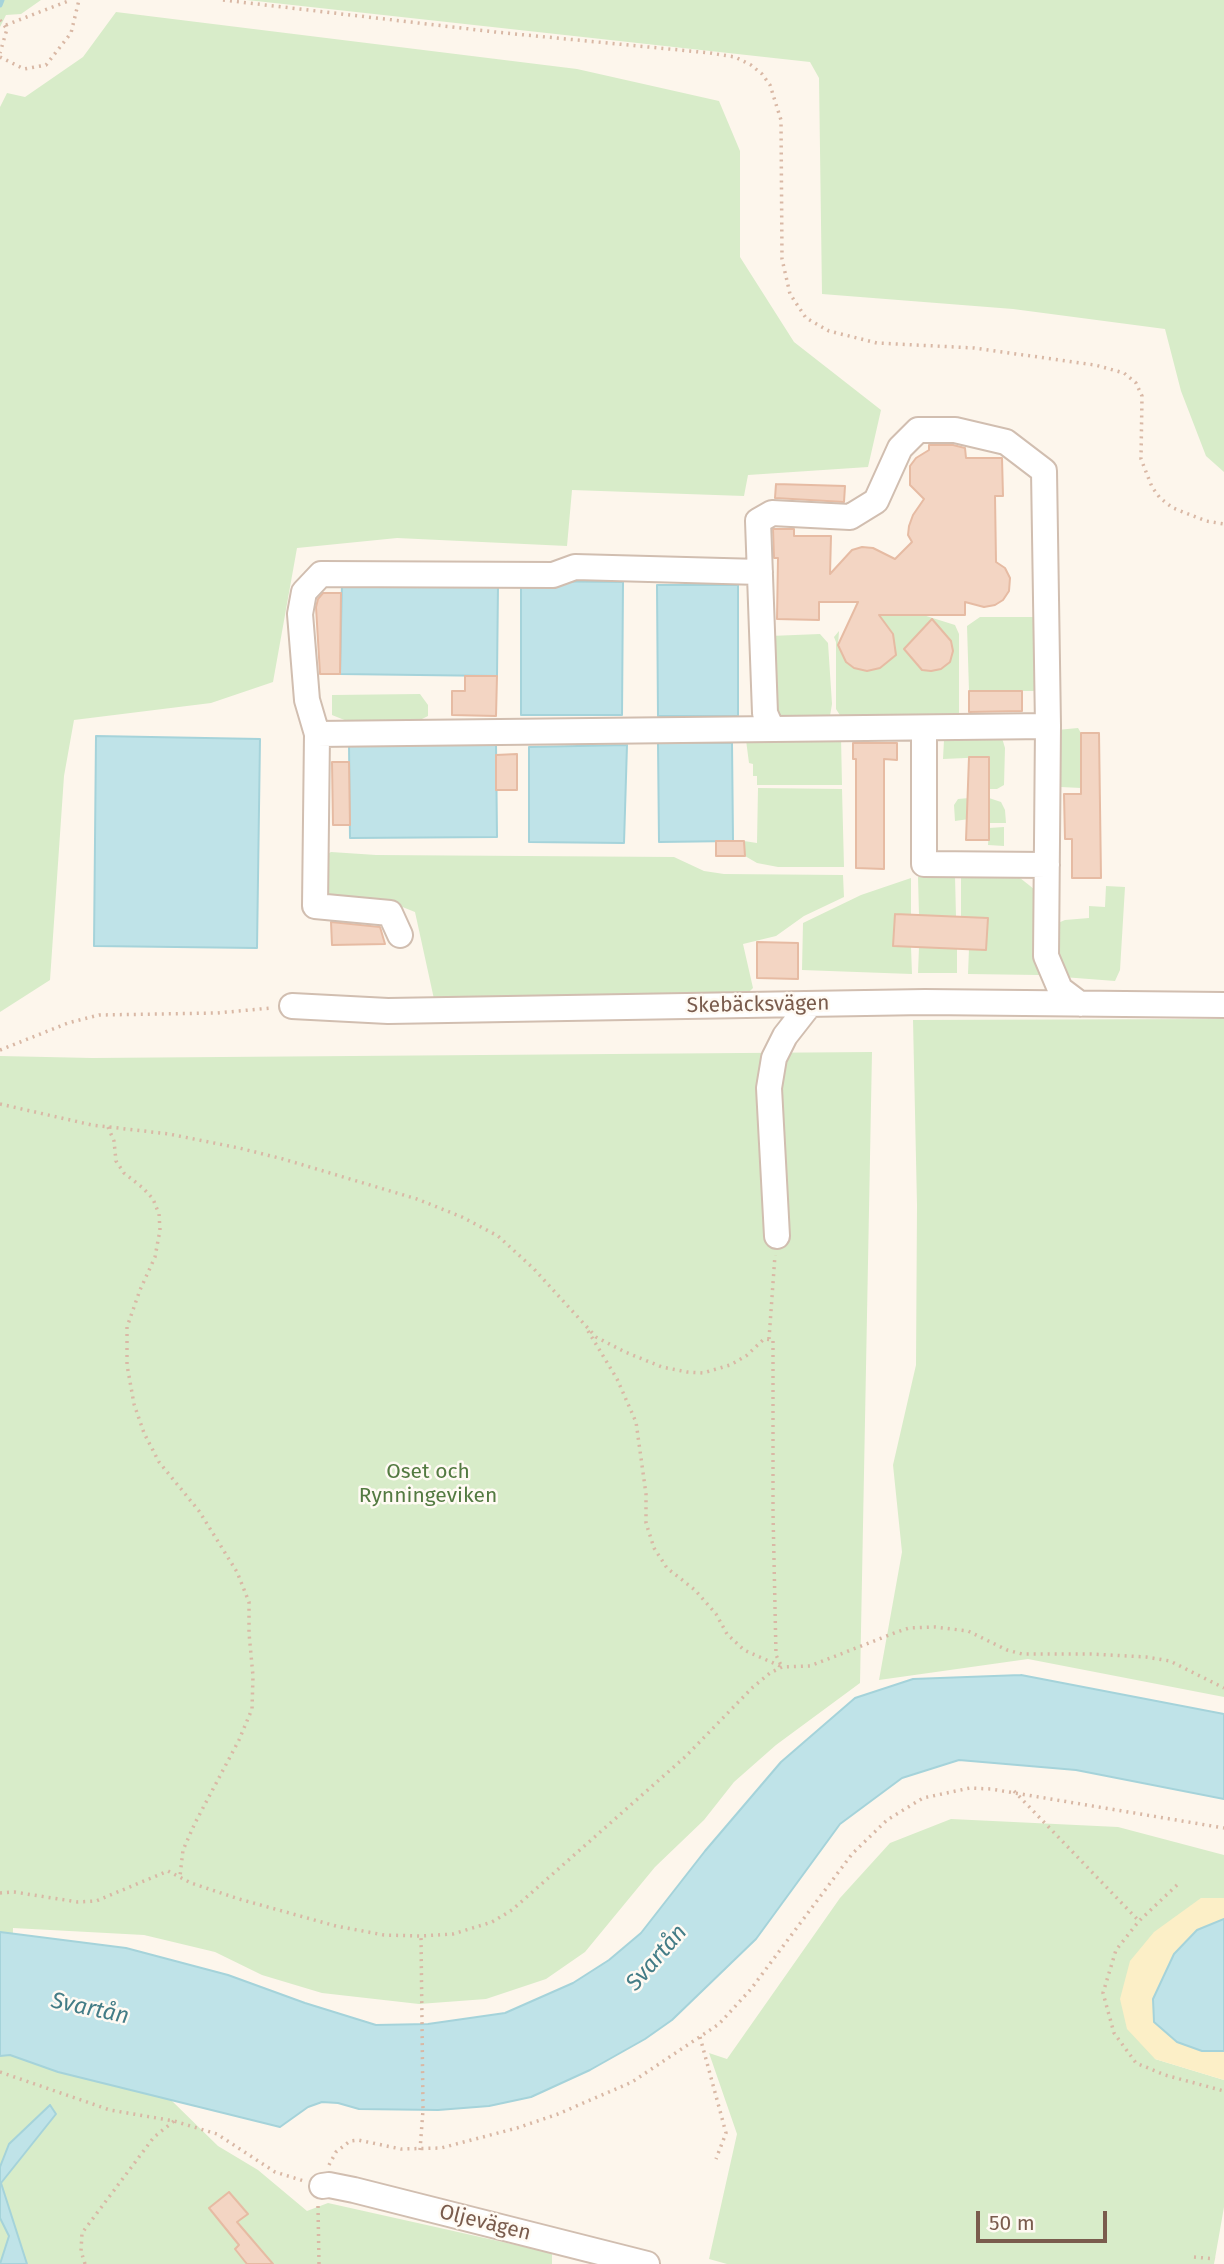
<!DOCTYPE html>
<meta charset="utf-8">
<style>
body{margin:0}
#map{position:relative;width:1224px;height:2264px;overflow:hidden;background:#fdf6ec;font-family:"Fira Sans",sans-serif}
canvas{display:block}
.scale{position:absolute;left:976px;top:2211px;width:131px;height:32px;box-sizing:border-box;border:4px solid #7a5c4d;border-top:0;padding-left:9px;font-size:21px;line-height:24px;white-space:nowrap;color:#7a5c4d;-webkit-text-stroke:5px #fffaf3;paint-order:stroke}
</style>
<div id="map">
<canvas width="1224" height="2264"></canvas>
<div class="scale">50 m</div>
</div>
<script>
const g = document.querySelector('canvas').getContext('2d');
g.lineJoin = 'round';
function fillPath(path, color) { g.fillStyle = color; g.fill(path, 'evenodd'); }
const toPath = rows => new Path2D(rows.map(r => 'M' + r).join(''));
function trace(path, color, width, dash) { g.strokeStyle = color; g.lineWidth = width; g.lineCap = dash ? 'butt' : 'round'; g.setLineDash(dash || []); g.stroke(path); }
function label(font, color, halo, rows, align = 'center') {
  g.font = font + ' "Fira Sans",sans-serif'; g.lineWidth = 5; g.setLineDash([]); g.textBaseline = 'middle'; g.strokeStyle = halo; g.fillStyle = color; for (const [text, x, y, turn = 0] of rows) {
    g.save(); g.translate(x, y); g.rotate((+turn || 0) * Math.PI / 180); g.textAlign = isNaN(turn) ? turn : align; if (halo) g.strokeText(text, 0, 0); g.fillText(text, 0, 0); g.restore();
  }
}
const green = toPath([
 [0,0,41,0,21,14,6,15,0,27],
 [247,0,1224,0,1224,472,1206,456,1181,391,1165,329,1013,309,822,294,819,78,810,62],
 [116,12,577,69,719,101,740,151,740,257,794,342,881,410,868,467,748,475,744,496,572,490,567,546,397,538,297,548,273,682,211,703,74,720,64,776,50,980,0,1012,0,107,7,93,25,97,83,57],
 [877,615,923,615,955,625,959,634,959,713,956,717,843,720,836,709,836,642,834,637,839,631,838,645,846,662,854,668,867,671,894,645,893,633,885,623,877,618],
 [980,617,1038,617,1038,691,969,691,967,626],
 [820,634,828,643,832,704,830,716,788,722,774,711,770,636],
 [420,694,428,705,428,716,418,721,347,721,332,715,332,695],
 [1078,728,1081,733,1081,788,1061,787,1057,730],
 [841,737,842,785,757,785,757,776,753,776,753,764,749,763,746,740],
 [951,737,1002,738,1005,748,1004,785,997,789,989,789,989,757,943,759,944,740],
 [758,788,842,789,844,867,778,867,757,863,745,856,744,841,757,843],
 [969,798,969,819,955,821,954,805,958,799],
 [989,798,1001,802,1005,810,1006,823,989,823],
 [1004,827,1004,846,988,845,989,828],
 [331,852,376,855,674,857,704,871,724,874,843,875,844,897,804,916,776,936,743,944,753,988,745,996,585,1011,458,996,434,999,415,912,400,906,334,899,324,893,322,857],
 [961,875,1012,876,1020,878,1034,889,1038,897,1039,975,968,974,969,949,986,950,988,918,961,917],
 [955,876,956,917,919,915,918,877],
 [911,878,911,914,895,914,893,946,911,947,912,974,802,970,803,923,861,895],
 [1106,886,1125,887,1120,970,1115,981,1063,977,1059,973,1058,923,1065,920,1089,918,1089,906,1105,907],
 [919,947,957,949,957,973,918,973],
 [1224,1019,1224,1697,1028,1659,879,1680,902,1552,893,1465,916,1365,917,1205,913,1020],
 [872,1052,860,1683,776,1745,734,1782,704,1820,655,1867,585,1952,546,1979,486,1999,419,2004,322,1993,262,1975,215,1952,144,1935,13,1928,10,2055,58,2072,171,2100,218,2146,258,2170,307,2211,328,2203,552,2253,552,2264,0,2264,0,1056,92,1058],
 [951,1819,1118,1827,1224,1855,1224,1898,1201,1898,1155,2059,1224,2080,1224,2207,1214,2264,727,2264,709,2259,737,2134,709,2053,727,2059,840,1898,890,1843]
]);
const sand = toPath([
 [1201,1898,1224,1898,1224,1919,1197,1930,1174,1954,1153,1999,1202,2051,1224,2051,1224,2080,1155,2059,1127,2029,1120,1999,1130,1961,1154,1932]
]);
const water = toPath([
 [521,581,623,582,622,715,521,715,521,581],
 [342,583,498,585,497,676,340,674,342,583],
 [657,585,738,585,738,716,658,716,657,585],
 [96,736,260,739,257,948,94,946,96,736],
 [496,743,497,837,350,838,349,744,496,743],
 [658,743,732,743,733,841,659,842,658,743],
 [627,745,624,843,529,842,529,747,627,745],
 [1021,1675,1224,1714,1224,1799,1076,1770,959,1760,902,1778,840,1824,756,1939,672,2020,645,2039,590,2070,531,2097,489,2106,438,2110,359,2109,338,2103,322,2102,308,2107,280,2127,58,2072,10,2055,0,2056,0,1932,126,1948,228,1975,305,2003,376,2025,428,2024,505,2013,573,1983,609,1960,641,1933,705,1851,781,1762,855,1698,913,1679,1021,1675],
 [1224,1919,1224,2051,1202,2051,1177,2042,1154,2022,1153,1999,1174,1954,1197,1930,1224,1919],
 [50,2105,56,2114,1,2183,27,2264,0,2264,9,2236,0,2218,0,2167,9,2144,50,2105]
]);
const stream = toPath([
 [0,5,2,0]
]);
const building = toPath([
 [929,445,953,445,965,448,966,458,1002,458,1003,496,995,496,996,562,1005,568,1010,578,1009,591,1003,600,995,605,984,607,965,602,965,615,879,615,893,634,896,655,880,668,867,671,854,668,846,662,838,645,858,602,819,602,819,620,777,619,778,558,774,558,773,529,794,529,794,536,831,536,830,574,852,550,862,547,873,548,895,559,912,542,908,535,909,526,913,515,924,499,910,485,910,466,916,458,929,450,929,445],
 [776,484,845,486,844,502,775,498,776,484],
 [323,593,341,593,340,674,320,674,316,607,318,599,323,593],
 [932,619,951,641,953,651,950,662,941,669,931,671,922,670,904,649,932,619],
 [465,676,497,676,496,716,452,715,452,691,465,691,465,676],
 [969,691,1022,691,1022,711,969,712,969,691],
 [1081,733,1099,733,1101,878,1072,878,1072,839,1065,839,1064,794,1081,794,1081,733],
 [853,743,897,743,897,760,884,759,884,869,856,868,856,759,853,759,853,743],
 [517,754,517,790,496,790,496,755,517,754],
 [969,757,989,757,989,840,966,840,969,757],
 [332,762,349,762,350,825,333,825,332,762],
 [716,841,744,841,745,856,716,856,716,841],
 [895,914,988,918,986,950,893,946,895,914],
 [331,922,380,927,385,944,332,945,331,922],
 [757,942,798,943,798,979,757,978,757,942],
 [229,2192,248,2214,237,2222,273,2264,247,2264,235,2249,239,2245,209,2208,229,2192]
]);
const path = toPath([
 [223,0,495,32,710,53,735,57,751,65,762,74,770,85,781,120,782,259,790,294,806,318,829,331,877,343,974,348,1095,365,1124,373,1136,383,1142,396,1141,459,1152,487,1160,498,1173,508,1206,521,1224,524],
 [0,20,7,29,0,53],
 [6,25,71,0],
 [0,57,24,69,46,65,71,33,79,0],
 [0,1050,68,1023,99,1015,217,1013,271,1008],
 [0,1104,92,1125,169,1134,239,1148,283,1159,417,1199,462,1217,498,1236,534,1269,596,1337,625,1352,662,1367,687,1372,703,1373,730,1365,746,1356,764,1339,773,1340,773,1512,776,1655,782,1667],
 [108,1127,114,1141,116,1161,124,1173,143,1188,153,1199,159,1214,160,1230,155,1257,140,1290,127,1327,127,1365,134,1404,144,1433,159,1462,199,1511,237,1572,249,1602,249,1633,253,1676,252,1709,239,1740,195,1823,183,1850,180,1876],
 [588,1331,617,1379,636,1422,646,1494,646,1523,654,1548,667,1568,695,1590,716,1614,727,1634,744,1650,780,1666],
 [769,1339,775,1255],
 [1014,1791,1139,1921],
 [1177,1885,1139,1921,1116,1950,1103,1993,1114,2033,1136,2063,1165,2075,1224,2091],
 [0,1893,14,1892,78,1902,96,1901,168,1871,191,1883,239,1899,336,1926,384,1935,421,1936,453,1934,492,1922,512,1910,685,1757,753,1687,770,1673,782,1667,810,1666,897,1632,909,1628,935,1627,968,1631,1007,1650,1022,1654,1091,1654,1146,1657,1170,1661,1224,1688],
 [700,2037,726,2133,716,2159],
 [0,2072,110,2110,174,2121,217,2134,275,2172,304,2181],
 [420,2150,423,2110,421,1936],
 [329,2165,336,2152,350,2141,358,2140,401,2149,441,2148,517,2128,558,2114,632,2082,719,2024,751,1989,852,1854,887,1820,923,1798,970,1788,991,1789,1224,1828],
 [318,2206,319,2264],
 [1194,2257,1215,2259],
 [85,2264,81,2251,82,2233,154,2137,174,2121]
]);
const minor = toPath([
 [924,728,924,864,1047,865],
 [772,729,765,713,758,521,772,513,850,517,876,501,900,448,918,430,955,430,1006,442,1044,471,1048,726,1046,956,1060,989,1080,1004],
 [317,734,1048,726],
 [400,935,390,913,315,906,317,734,307,700,300,614,304,592,321,574,553,575,575,567,760,572],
 [292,1006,388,1011,925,1002,1224,1005],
 [777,1236,769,1088,774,1058,785,1036,810,1004],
 [322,2186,329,2185,354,2190,647,2264]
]);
const streetNames = [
 ["Skebäcksvägen",758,1005,-1],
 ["Oljevägen",485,2223,14]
];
const parkNames = [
 ["Oset och",428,1472],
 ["Rynningeviken",428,1496]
];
const waterNames = [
 ["Svartån",657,1958,-49],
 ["Svartån",90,2009,12]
];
fillPath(green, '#d8ecc9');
fillPath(sand, '#fcefc7');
fillPath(water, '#bfe3e8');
trace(water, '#a5d3da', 2);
trace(stream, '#a5d3da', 5);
fillPath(building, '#f3d5c3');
trace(building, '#e6bba3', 2);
trace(minor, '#d1beb0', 28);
trace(path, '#d9b8a5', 3.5, [2, 5]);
trace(minor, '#fff', 24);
label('21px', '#7a5c4d', '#fffaf3', streetNames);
label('21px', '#537a41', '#fffaf3', parkNames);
label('italic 23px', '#437c86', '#fffaf3', waterNames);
</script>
